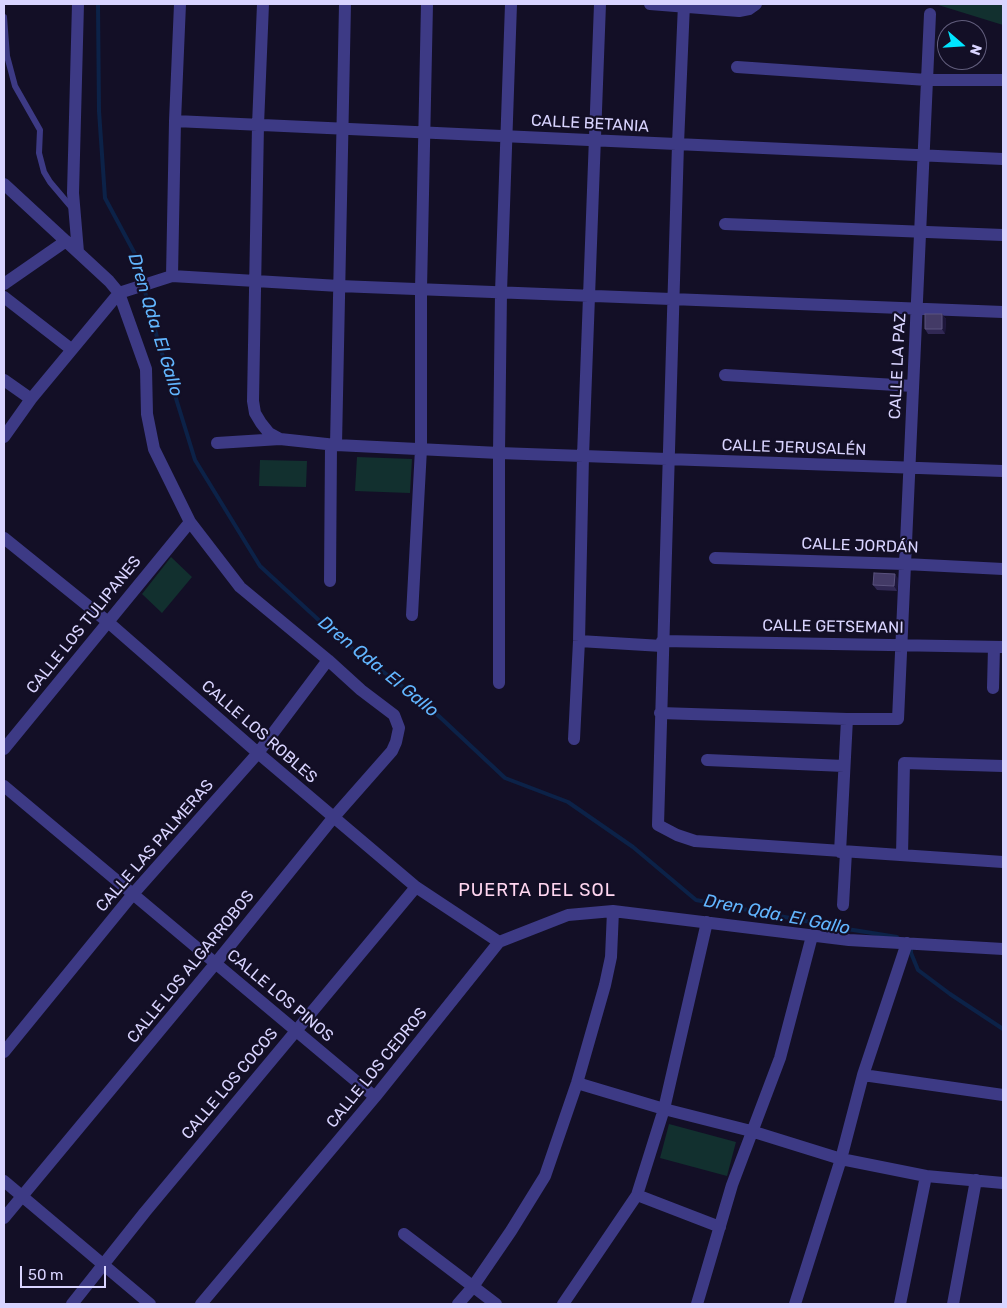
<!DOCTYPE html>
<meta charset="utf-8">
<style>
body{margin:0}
#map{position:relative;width:1007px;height:1308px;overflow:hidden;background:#130f26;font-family:Rubik,sans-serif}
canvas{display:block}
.frame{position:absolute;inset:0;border:5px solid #d9d4ff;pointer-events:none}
.north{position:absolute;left:937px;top:20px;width:50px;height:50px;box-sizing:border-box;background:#130f26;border:1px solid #625e7d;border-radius:50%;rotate:109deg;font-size:14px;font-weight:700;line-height:20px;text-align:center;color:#d9d4ff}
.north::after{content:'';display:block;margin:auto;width:18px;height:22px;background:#00e5ff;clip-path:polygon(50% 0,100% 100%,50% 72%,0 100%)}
.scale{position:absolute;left:20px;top:1266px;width:86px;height:22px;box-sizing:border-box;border:2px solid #d9d4ff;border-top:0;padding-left:6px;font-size:15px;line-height:18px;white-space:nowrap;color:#d9d4ff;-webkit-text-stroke:4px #130f26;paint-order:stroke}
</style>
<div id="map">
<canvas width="1007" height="1308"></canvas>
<div class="frame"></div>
<div class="north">N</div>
<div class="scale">50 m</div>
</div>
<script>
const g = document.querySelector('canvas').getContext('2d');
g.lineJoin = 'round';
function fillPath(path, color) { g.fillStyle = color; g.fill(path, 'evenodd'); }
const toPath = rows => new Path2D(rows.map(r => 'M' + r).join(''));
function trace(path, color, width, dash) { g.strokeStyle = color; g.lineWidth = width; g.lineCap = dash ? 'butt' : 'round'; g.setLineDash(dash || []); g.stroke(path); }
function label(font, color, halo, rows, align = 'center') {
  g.font = font + ' Rubik,sans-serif'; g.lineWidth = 4.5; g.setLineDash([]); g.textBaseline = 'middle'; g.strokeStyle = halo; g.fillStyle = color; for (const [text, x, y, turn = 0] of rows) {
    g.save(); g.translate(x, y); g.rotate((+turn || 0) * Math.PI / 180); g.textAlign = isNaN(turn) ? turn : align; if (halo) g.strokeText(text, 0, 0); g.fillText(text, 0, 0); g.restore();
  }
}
const green = toPath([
 [935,4,1003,4,1003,25],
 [357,457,412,459,410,493,355,491],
 [260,460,307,461,306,487,259,486],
 [171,557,192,577,162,613,142,594],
 [669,1124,736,1142,727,1176,660,1158]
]);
const stream = toPath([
 [98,4,99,111,105,198,135,254,157,337,195,460,260,566,336,636,427,705,505,778,568,802,633,847,696,900,847,929,897,937],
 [911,948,911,953,918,970,950,994,1003,1029]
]);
const service = toPath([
 [4,17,7,56,15,86,40,130,39,153,44,172,50,182,72,208]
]);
const minor = toPath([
 [78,4,73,193,78,252],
 [263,4,258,125,253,401,255,413,261,423,269,433,280,439],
 [650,4,739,11,749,9,756,4],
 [684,4,678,144,658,825,677,835,695,841,1003,862],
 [737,67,927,80,1003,80],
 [175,121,1003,159],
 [4,184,109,281,119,293,146,369,147,414,154,449,190,522,240,587,328,660,361,690,394,715,399,728,396,742,392,751,333,818,215,964,4,1218],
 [725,224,1003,235],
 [172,276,175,121,180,4],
 [4,284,66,241],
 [119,293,172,276,339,286,1003,312],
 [4,297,71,349],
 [725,375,913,386],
 [4,380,31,399],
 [4,437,31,399,119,293],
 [217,443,280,439,336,445,499,453,1003,471],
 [336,445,345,4],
 [4,538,108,622,258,753,416,887,499,942],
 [715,558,905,564,1003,569],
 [330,581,331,445],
 [412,615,421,449,421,289,427,4],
 [579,641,662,646],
 [662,641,1003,647],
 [499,683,499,453,501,292,511,4],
 [993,688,994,647],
 [660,713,847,719,898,719,930,14],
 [574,739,579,641,583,456,600,4],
 [4,749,190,522],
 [707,760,844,766],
 [4,786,375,1097],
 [840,852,847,719],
 [902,855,904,763,1003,766],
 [843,905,846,852],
 [4,1052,133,894,258,753,328,660],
 [863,1075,1003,1095],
 [577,1083,664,1109,751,1131,841,1159,926,1176,1003,1183],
 [4,1181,150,1304],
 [637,1195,720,1227],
 [404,1234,496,1304],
 [72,1304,145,1212,416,887],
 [201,1304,375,1097,499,942,568,915,613,911,849,940,1003,949],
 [458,1304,472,1288,511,1231,545,1176,577,1083,605,985,611,957,613,911],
 [563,1304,637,1195,664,1109,707,922],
 [697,1304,732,1185,780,1058,812,936],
 [795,1304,841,1159,863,1075,907,943],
 [900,1304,926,1176],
 [953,1304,976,1180]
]);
const wall = toPath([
 [942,314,946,319,945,334,928,334,925,329],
 [898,578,897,591,877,590,873,585]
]);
const shadedWall = toPath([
 [942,314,946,319,945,334,942,329],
 [895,574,898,578,897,591,894,586]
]);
const building = toPath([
 [925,314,942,314,942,329,925,329,925,314],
 [874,573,895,574,894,586,873,585,874,573]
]);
const streetNames = [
 ["CALLE BETANIA",590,124,3],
 ["CALLE LA PAZ",898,366,-87],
 ["CALLE JERUSALÉN",794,448,2],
 ["CALLE JORDÁN",860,546,2],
 ["CALLE LOS TULIPANES",84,625,-51],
 ["CALLE GETSEMANI",833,627,1],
 ["CALLE LOS ROBLES",259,732,41],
 ["CALLE LAS PALMERAS",155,846,-49],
 ["CALLE LOS ALGARROBOS",191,967,-51],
 ["CALLE LOS PINOS",280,996,40],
 ["CALLE LOS CEDROS",377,1068,-51],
 ["CALLE LOS COCOS",230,1084,-50]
];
const waterNames = [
 ["Dren Qda. El Gallo",155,325,73],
 ["Dren Qda. El Gallo",378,667,39],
 ["Dren Qda. El Gallo",777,915,11]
];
const neighbourhoodNames = [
 ["PUERTA DEL SOL",537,891]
];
fillPath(green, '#12302f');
trace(stream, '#0c2248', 4);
trace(service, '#3d3a85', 6);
trace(minor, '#3d3a85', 12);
fillPath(wall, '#312854');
fillPath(shadedWall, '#1d163a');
fillPath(building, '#433a66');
trace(building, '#5a527e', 1);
label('16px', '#d9d4ff', '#130f26', streetNames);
label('italic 18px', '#62b6ff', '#130f26', waterNames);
g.letterSpacing = '1px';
label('18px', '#ffd6f0', '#130f26', neighbourhoodNames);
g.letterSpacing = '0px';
</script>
